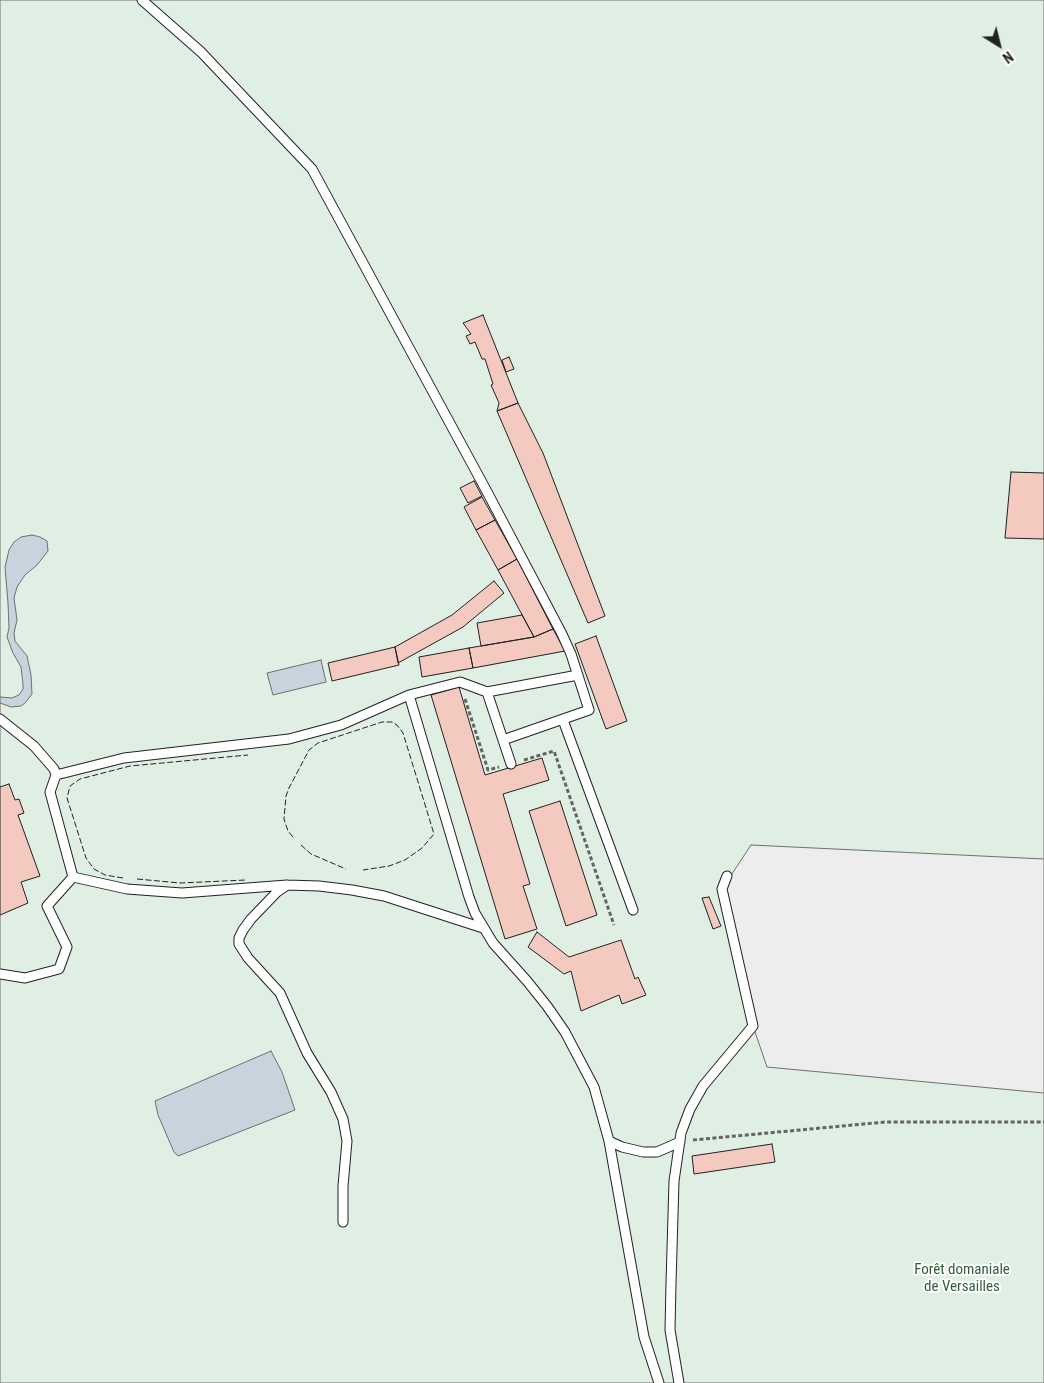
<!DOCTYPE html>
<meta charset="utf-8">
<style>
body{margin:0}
#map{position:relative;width:1044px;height:1383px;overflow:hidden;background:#fff;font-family:"Roboto Condensed",sans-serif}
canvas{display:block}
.north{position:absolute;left:974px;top:20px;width:50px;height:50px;-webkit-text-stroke:4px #fff;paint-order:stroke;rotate:144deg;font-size:14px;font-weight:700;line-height:20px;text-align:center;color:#222}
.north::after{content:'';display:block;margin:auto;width:18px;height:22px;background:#222;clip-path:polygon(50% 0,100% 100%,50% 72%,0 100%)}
</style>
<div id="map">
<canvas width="1044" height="1383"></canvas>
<div class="north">N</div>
</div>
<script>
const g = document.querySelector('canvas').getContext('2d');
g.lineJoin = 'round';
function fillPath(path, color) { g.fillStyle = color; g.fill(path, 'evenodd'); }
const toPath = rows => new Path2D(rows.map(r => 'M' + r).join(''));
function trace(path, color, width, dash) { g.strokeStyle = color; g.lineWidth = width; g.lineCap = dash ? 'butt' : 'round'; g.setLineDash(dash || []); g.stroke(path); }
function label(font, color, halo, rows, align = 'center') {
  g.font = font + ' "Roboto Condensed",sans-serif'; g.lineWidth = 4; g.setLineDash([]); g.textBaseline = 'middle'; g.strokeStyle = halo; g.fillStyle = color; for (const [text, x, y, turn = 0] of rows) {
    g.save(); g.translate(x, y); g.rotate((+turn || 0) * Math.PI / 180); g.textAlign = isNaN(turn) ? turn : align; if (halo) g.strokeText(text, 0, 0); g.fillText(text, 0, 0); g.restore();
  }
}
const green = toPath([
 [0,0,1044,0,1044,1383,0,1383,0,0]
]);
const parking = toPath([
 [751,845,1044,859,1044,1093,767,1067,753,1026,722,889,751,845]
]);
const water = toPath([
 [32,535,40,537,47,541,48,551,37,565,25,575,17,587,14,598,17,620,14,633,15,641,27,656,31,675,32,694,25,703,21,706,11,707,0,703,0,697,12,698,19,695,23,689,23,684,21,667,13,653,7,637,9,628,8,603,5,567,9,550,14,542,21,537,32,535],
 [321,660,326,682,273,695,267,673,321,660],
 [271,1051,282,1072,295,1110,178,1156,174,1152,158,1115,155,1101,271,1051]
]);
const building = toPath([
 [483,315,518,403,497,411,499,403,491,385,493,384,485,359,482,359,475,342,470,344,466,336,471,334,463,323,483,315],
 [509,357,514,369,506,372,502,360,509,357],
 [518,403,543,453,605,616,588,623,497,411,518,403],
 [1011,472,1044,473,1044,539,1005,538,1011,472],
 [474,481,482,496,468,503,460,488,474,481],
 [482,497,495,520,476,530,464,507,482,497],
 [495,520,517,559,498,570,476,530,495,520],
 [517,559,553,629,534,637,498,570,517,559],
 [494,581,504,593,463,627,398,663,395,647,452,615,494,581],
 [522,615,534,637,481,646,477,623,522,615],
 [553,629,565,651,473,668,469,648,534,637,553,629],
 [596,636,627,721,606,729,575,644,596,636],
 [395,647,399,665,332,681,328,663,395,647],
 [469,648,473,668,422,677,419,657,469,648],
 [459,687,485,775,542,758,549,780,503,794,530,884,523,886,537,929,505,939,431,695,459,687],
 [9,784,15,800,19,799,24,813,18,815,40,876,21,882,28,903,0,915,0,787,9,784],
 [560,801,597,915,566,926,529,811,560,801],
 [709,897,721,926,713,929,702,898,709,897],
 [537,932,569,957,621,940,635,979,638,977,646,995,622,1004,619,995,581,1011,571,971,564,974,528,947,537,932],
 [772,1144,775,1162,694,1174,692,1156,772,1144]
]);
const path = toPath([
 [465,699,488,770,499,767],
 [524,760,554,751,614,925],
 [693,1140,885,1122,1044,1122]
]);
const lane = toPath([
 [142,0,201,52,312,169,485,488,562,634,571,654,589,710,503,740,487,692,460,682,409,695,341,725,289,739,124,758,56,775,50,792,73,877,127,889,182,893,287,885,319,886,352,890,384,896,483,928],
 [487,692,578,675],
 [409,695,469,897,475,913,493,943,527,981,547,1006,565,1032,594,1087,609,1141,622,1147,643,1152,657,1152,680,1142],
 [0,719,34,746,54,769,56,775],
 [563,720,633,910],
 [503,740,511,764],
 [287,885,277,892,251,919,243,930,239,938,239,944,248,958,280,993,307,1053,331,1092,343,1119,347,1141,343,1186,343,1222],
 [0,974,25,978,59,969,67,947,47,906,73,877],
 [609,1141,644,1337,659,1383],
 [679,1383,670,1330,671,1283,674,1181,681,1133,690,1109,703,1086,753,1026,722,889,727,876]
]);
const fence = toPath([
 [293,837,288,831,284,819,286,796,289,788,309,750,318,743,382,722,392,722,397,725,403,733,434,834,422,848,405,860,389,866,363,870],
 [301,845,311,854,346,869],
 [123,878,105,875,94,869,86,858,67,798,70,786,80,779,130,766,248,755],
 [137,879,180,883,246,880]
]);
const parkNames = [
 ["Forêt domaniale",962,1270],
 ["de Versailles",962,1287]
];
fillPath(green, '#e0efe3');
trace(green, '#6f6f6f', 1);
fillPath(parking, '#ededed');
trace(parking, '#6f6f6f', 1);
fillPath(water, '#c7d3dd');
trace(water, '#6f6f6f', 1);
fillPath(building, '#f3c9c0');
trace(building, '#222', 1);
trace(lane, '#222', 11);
trace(path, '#646464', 3, [4, 2.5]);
trace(lane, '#fff', 9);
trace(fence, '#222', 1, [6, 2.5]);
label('15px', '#2f5e38', '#fff', parkNames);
</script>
